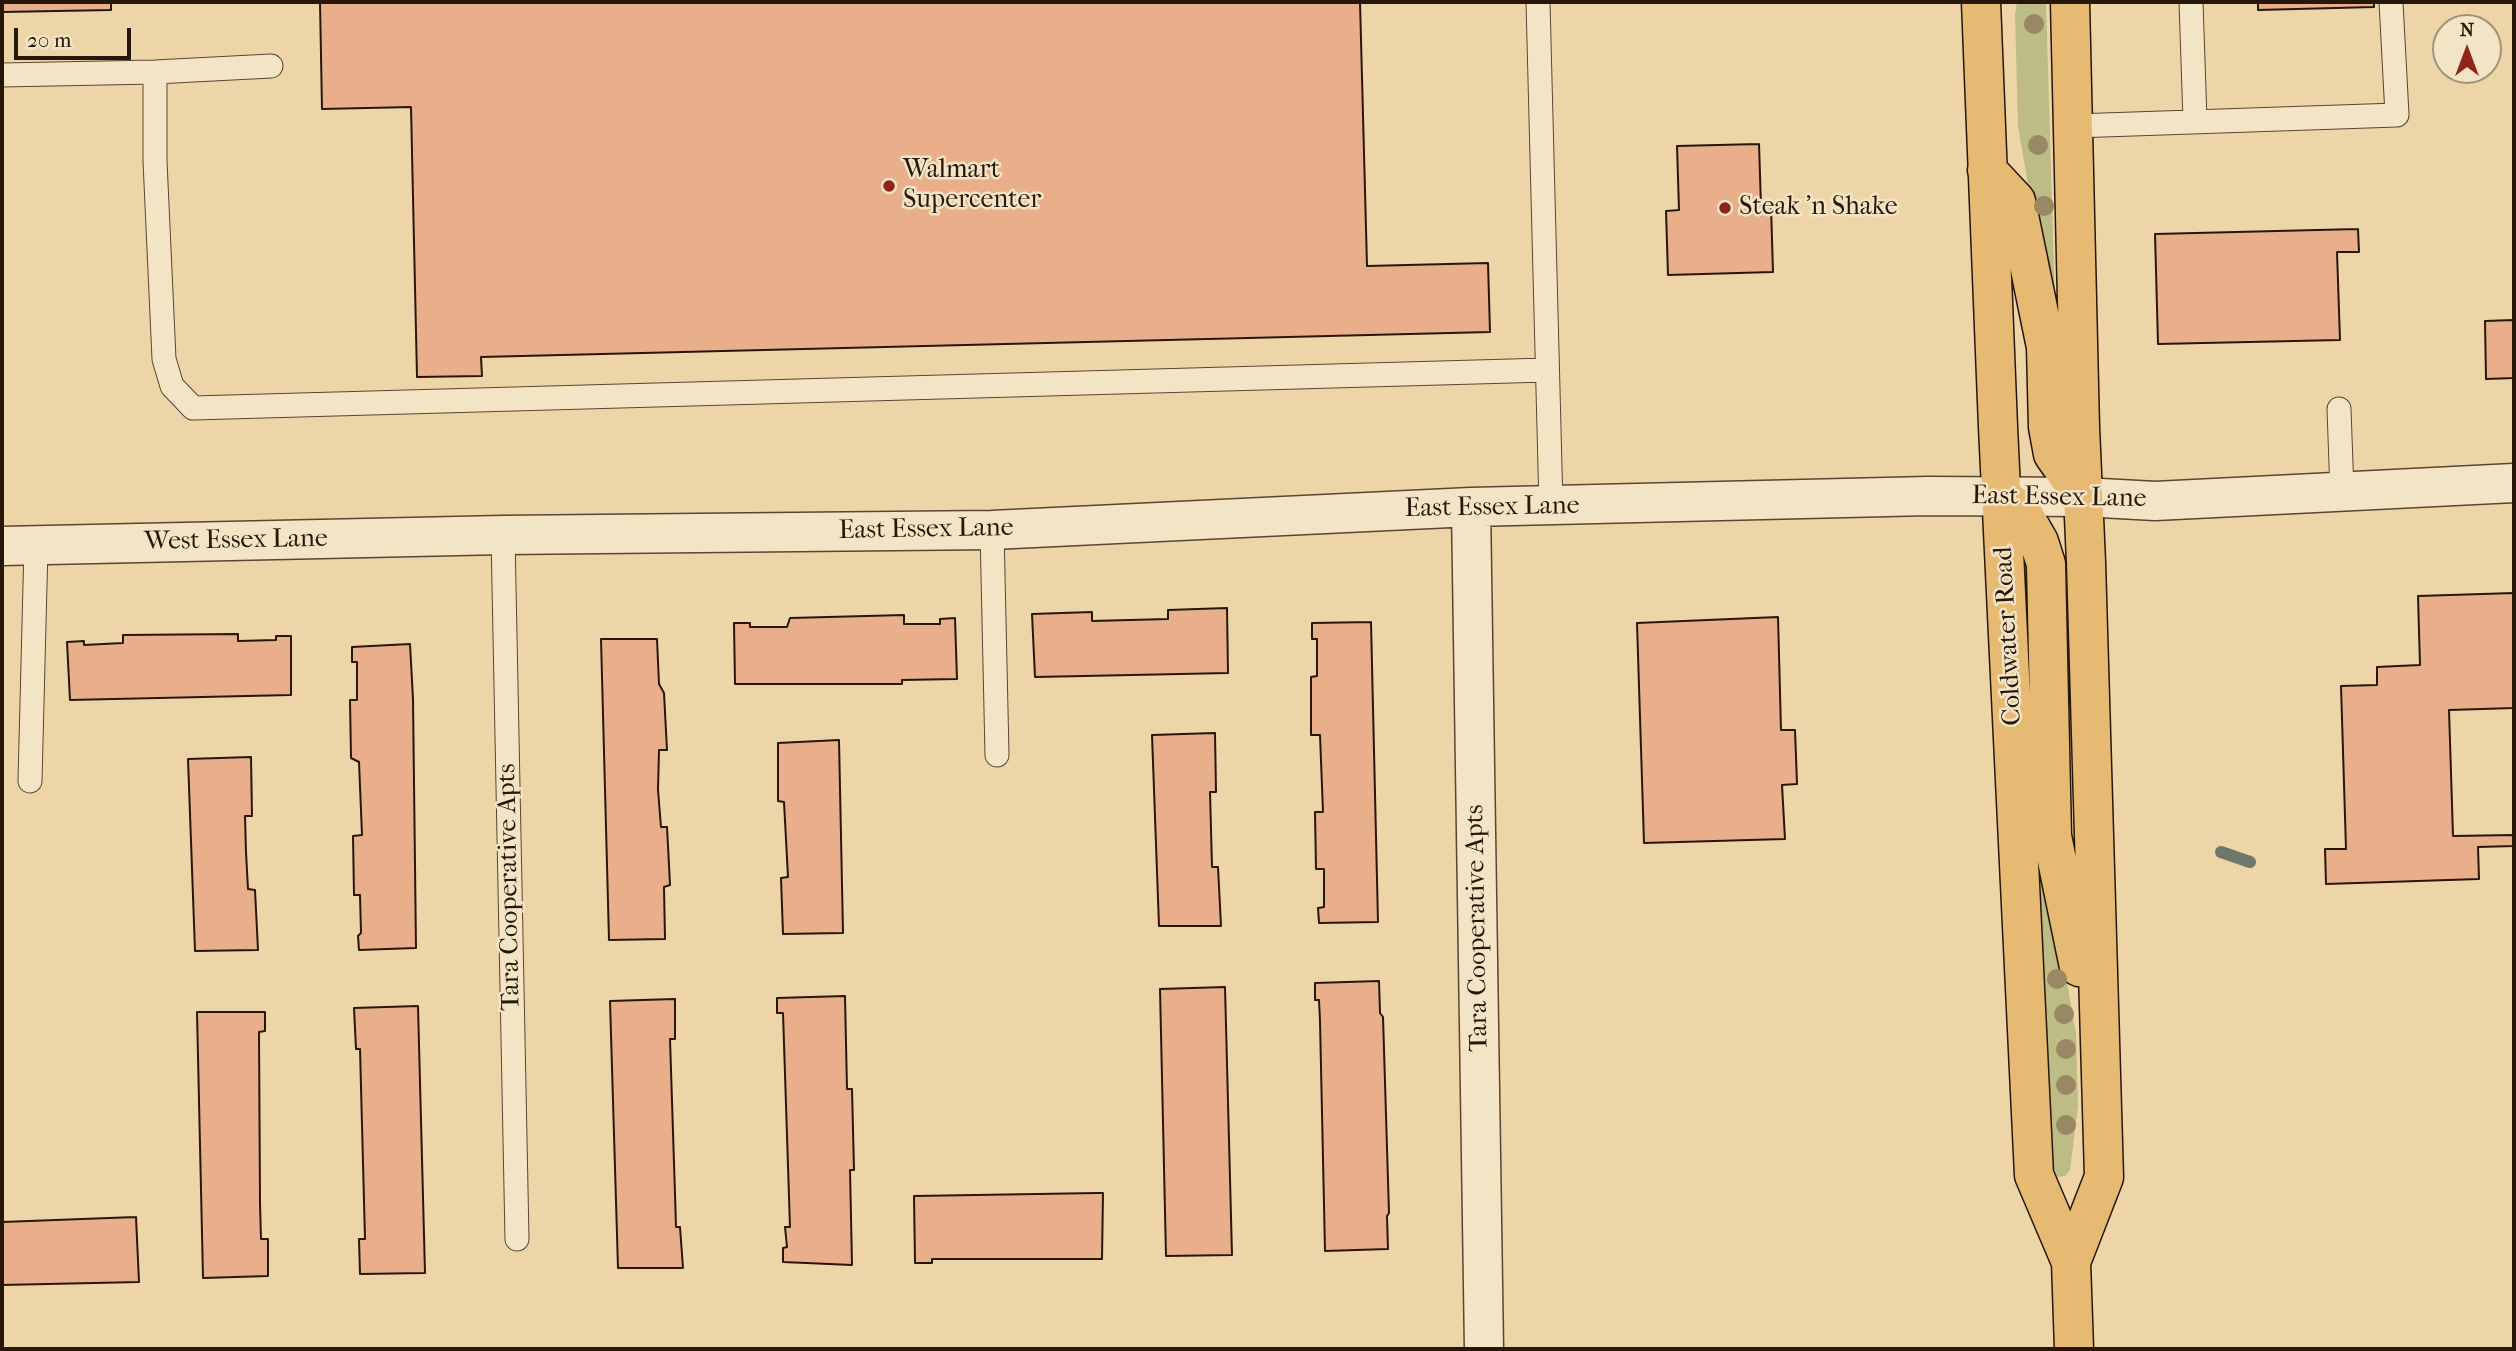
<!DOCTYPE html>
<style>
body{margin:0}
#map{position:relative;width:2516px;height:1351px;overflow:hidden;background:#eed5a7;font-family:"IM FELL French Canon",serif}
canvas{display:block}
.frame{position:absolute;inset:0;border:4px solid #261709;pointer-events:none}
.north{position:absolute;left:2432px;top:14px;width:70px;height:70px;box-sizing:border-box;background:#f4e4c6;border:2px solid #a2927a;border-radius:50%;rotate:0deg;font-size:19px;font-weight:700;line-height:28px;text-align:center;color:#261709}
.north::after{content:'';display:block;margin:auto;width:24px;height:32px;background:#8f2418;clip-path:polygon(50% 0,100% 100%,50% 72%,0 100%)}
.scale{position:absolute;left:14px;top:28px;width:117px;height:32px;box-sizing:border-box;border:4px solid #261709;border-top:0;padding-left:9px;font-size:21px;line-height:24px;white-space:nowrap;color:#261709;-webkit-text-stroke:5px #f4e4c6;paint-order:stroke}
</style>
<div id="map">
<canvas width="2516" height="1351"></canvas>
<div class="frame"></div>
<div class="north">N</div>
<div class="scale">20 m</div>
</div>
<script>
const g = document.querySelector('canvas').getContext('2d');
g.lineJoin = 'round';
function fillPath(path, color) { g.fillStyle = color; g.fill(path, 'evenodd'); }
const toPath = rows => new Path2D(rows.map(r => 'M' + r).join(''));
function trace(path, color, width, dash) { g.strokeStyle = color; g.lineWidth = width; g.lineCap = dash ? 'butt' : 'round'; g.setLineDash(dash || []); g.stroke(path); }
function label(font, color, halo, rows, align = 'center') {
  g.font = font + ' "IM FELL French Canon",serif'; g.lineWidth = 5; g.setLineDash([]); g.textBaseline = 'middle'; g.strokeStyle = halo; g.fillStyle = color; for (const [text, x, y, turn = 0] of rows) {
    g.save(); g.translate(x, y); g.rotate((+turn || 0) * Math.PI / 180); g.textAlign = isNaN(turn) ? turn : align; if (halo) g.strokeText(text, 0, 0); g.fillText(text, 0, 0); g.restore();
  }
}
const green = toPath([
 [2017,2,2046,2,2055,302,2048,302,2018,126,2015,14],
 [2048,872,2076,1034,2078,1106,2070,1170,2065,1176,2057,1177,2051,1174,2050,1168,2040,873]
]);
const stream = toPath([
 [2221,852,2250,862]
]);
const building = toPath([
 [2,2,111,2,111,10,2,12,2,2],
 [320,2,1360,2,1367,266,1488,263,1490,332,481,357,482,376,417,377,411,107,322,109,320,2],
 [2258,2,2374,2,2374,7,2258,10,2258,2],
 [1759,144,1761,206,1771,206,1773,272,1668,275,1666,211,1679,210,1677,146,1759,144],
 [2358,229,2359,252,2337,252,2340,340,2158,344,2155,234,2358,229],
 [2514,320,2514,378,2486,379,2485,321,2514,320],
 [2514,593,2514,708,2449,710,2453,836,2514,835,2514,846,2478,847,2479,879,2326,884,2325,849,2346,849,2341,686,2377,685,2377,667,2420,665,2418,596,2514,593],
 [1227,608,1228,673,1035,677,1032,614,1092,612,1092,621,1168,619,1168,610,1227,608],
 [904,615,904,624,940,624,940,619,955,618,957,679,902,680,902,684,735,684,734,623,750,623,750,627,787,627,790,618,904,615],
 [1778,617,1781,730,1795,730,1797,784,1782,785,1785,839,1644,843,1637,623,1778,617],
 [1371,622,1378,922,1319,923,1318,908,1324,907,1324,869,1316,869,1315,812,1323,812,1320,735,1311,735,1311,677,1317,676,1317,639,1312,639,1312,623,1371,622],
 [238,634,238,641,276,640,276,636,291,636,291,695,70,700,67,642,84,641,84,645,123,643,123,635,238,634],
 [601,639,657,639,659,684,664,693,667,750,659,750,658,790,661,827,667,827,669,865,670,885,664,887,665,939,609,940,601,639],
 [410,644,413,699,416,948,359,950,358,936,361,933,360,895,354,895,353,836,362,835,359,762,351,758,350,700,357,700,357,662,352,662,352,647,410,644],
 [1215,733,1216,792,1210,792,1212,867,1218,867,1221,926,1159,926,1152,735,1215,733],
 [839,740,843,933,783,934,781,878,788,877,784,802,778,801,778,743,839,740],
 [251,757,252,816,245,816,246,852,248,889,255,890,258,950,195,951,188,759,251,757],
 [1379,981,1380,1013,1383,1017,1389,1213,1387,1216,1388,1249,1325,1251,1320,1021,1319,1000,1315,1000,1315,983,1379,981],
 [1225,987,1232,1255,1166,1256,1160,989,1225,987],
 [845,996,847,1089,852,1089,854,1170,850,1170,852,1265,783,1262,783,1248,787,1247,785,1227,790,1227,783,1013,777,1013,777,998,845,996],
 [675,999,675,1039,670,1039,675,1194,676,1227,680,1227,683,1268,618,1268,610,1001,675,999],
 [418,1006,425,1273,360,1274,359,1239,365,1239,360,1049,356,1049,354,1008,418,1006],
 [197,1012,265,1012,265,1031,259,1032,260,1203,261,1239,268,1239,268,1276,203,1278,197,1012],
 [1098,1193,1103,1193,1102,1259,932,1259,932,1263,915,1263,914,1196,1098,1193],
 [136,1217,139,1282,2,1285,2,1222,136,1217]
]);
const service = toPath([
 [1538,2,1551,506],
 [2191,2,2195,120],
 [155,72,155,161,164,359,172,386,193,408,1547,370],
 [2,75,155,72,271,66],
 [2074,126,2397,115,2391,2],
 [2339,409,2342,492],
 [992,530,997,755],
 [503,535,517,1239],
 [30,781,36,546]
]);
const minor = toPath([
 [1471,507,1484,1349],
 [2,546,503,535,992,530,1471,507,1928,496,2083,497,2155,501,2514,483]
]);
const primary = toPath([
 [1981,2,1998,427,2034,1175,2071,1262,2074,1349],
 [2070,2,2080,428,2086,562,2104,1177,2071,1262],
 [1987,170,2016,201,2046,347,2048,427,2053,454,2083,497],
 [2002,496,2023,514,2039,542,2046,564,2052,836,2079,967]
]);
const trees = [
 [2034,24],
 [2038,145],
 [2044,206],
 [2057,979],
 [2064,1014],
 [2066,1049],
 [2066,1085],
 [2066,1125]
];
const markers = [
 [889,186,7,"#8f2418"],
 [1725,208,7,"#8f2418"]
];
const poiNames = [
 ["Walmart",903,171],
 ["Supercenter",903,201],
 ["Steak 'n Shake",1739,208]
];
const streetNames = [
 ["East Essex Lane",2059,498,1],
 ["East Essex Lane",1492,508,-1],
 ["East Essex Lane",926,530,-1],
 ["West Essex Lane",236,541,-1],
 ["Coldwater Road",2009,636,-93],
 ["Tara Cooperative Apts",510,887,-91],
 ["Tara Cooperative Apts",1478,928,-91]
];
fillPath(green, '#bcbc84');
trace(stream, '#6b786b', 12);
fillPath(building, '#e9af8b');
trace(building, '#261709', 2);
trace(service, '#584630', 25);
trace(minor, '#584630', 41);
trace(primary, '#261709', 41);
trace(service, '#f4e4c6', 23);
trace(minor, '#f4e4c6', 38);
trace(primary, '#e7ba74', 38);
g.fillStyle = '#998864';
for (const [x, y] of trees) { g.beginPath(); g.arc(x, y, 10, 0, 2 * Math.PI); g.fill(); }
for (const [x, y, r, color] of markers) { const dot = new Path2D(); dot.arc(x, y, r, 0, 2 * Math.PI); g.fillStyle = color; g.fill(dot); trace(dot, '#f4e4c6', 2.5); }
label('26px', '#261709', '#f4e4c6', poiNames, 'left');
label('26px', '#261709', '#f4e4c6', streetNames);
</script>
